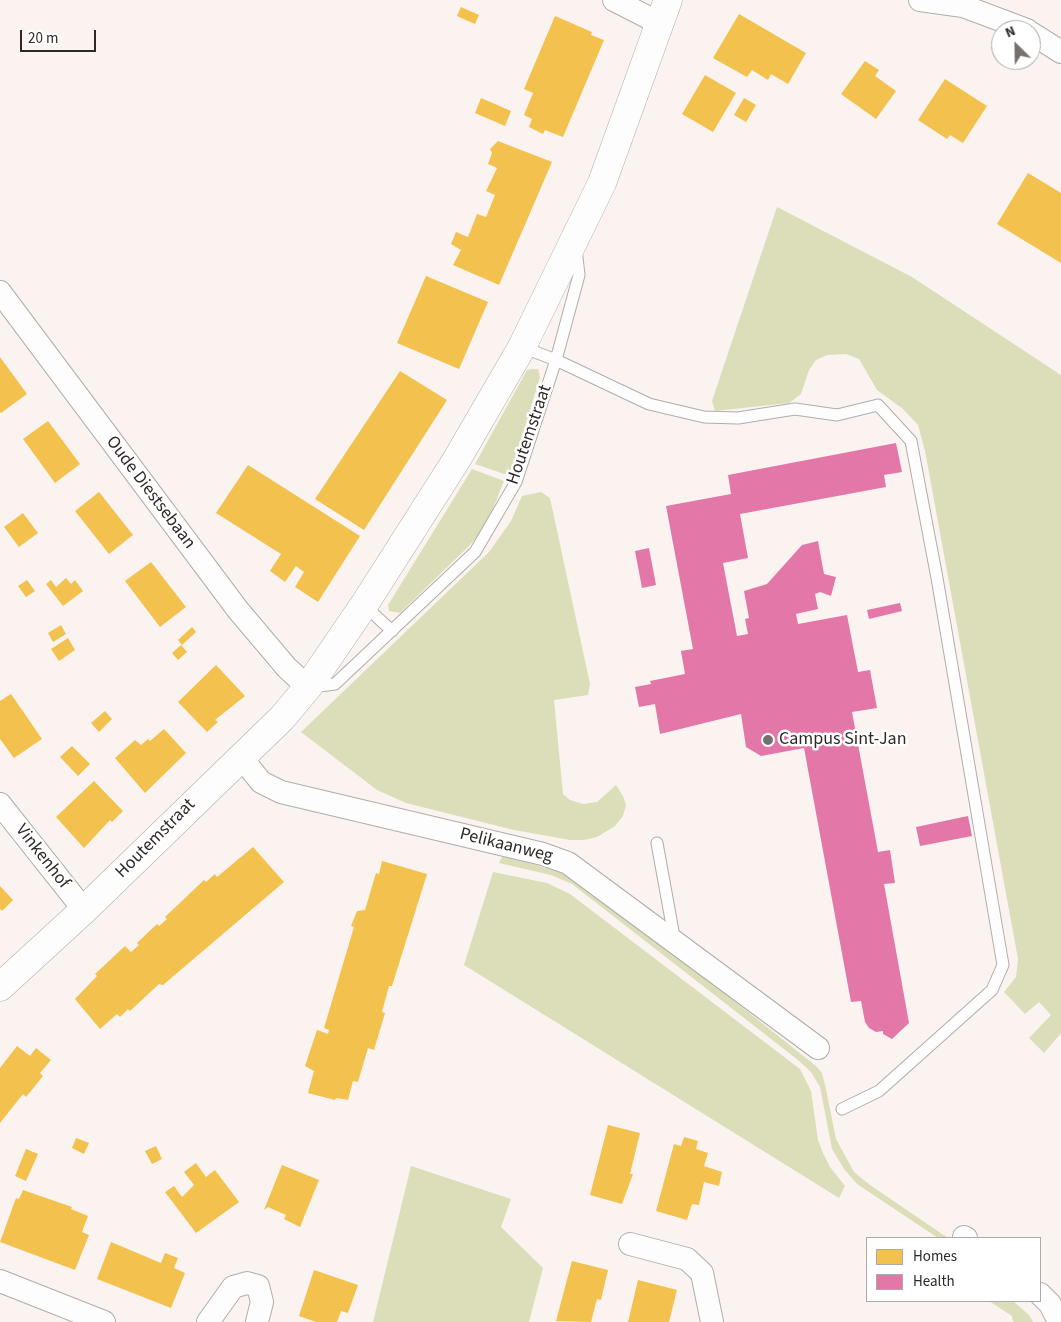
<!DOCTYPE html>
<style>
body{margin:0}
#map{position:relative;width:1061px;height:1322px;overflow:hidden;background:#faf3f0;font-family:"Source Sans 3",sans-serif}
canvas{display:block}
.legend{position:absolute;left:866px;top:1237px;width:175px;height:65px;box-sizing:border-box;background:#fff;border:1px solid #aba9a9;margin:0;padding:6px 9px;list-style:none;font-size:15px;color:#2e2927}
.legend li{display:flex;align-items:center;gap:10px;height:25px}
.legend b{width:25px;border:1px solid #aba9a9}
.north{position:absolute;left:991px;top:20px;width:50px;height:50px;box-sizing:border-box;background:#fff;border:1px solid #aba9a9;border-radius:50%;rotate:337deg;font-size:14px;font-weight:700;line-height:20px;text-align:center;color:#2e2927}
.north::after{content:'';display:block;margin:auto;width:18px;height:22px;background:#75706d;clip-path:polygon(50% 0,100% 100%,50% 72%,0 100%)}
.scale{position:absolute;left:20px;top:30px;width:76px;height:22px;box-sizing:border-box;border:2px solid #2e2927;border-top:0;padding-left:6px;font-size:15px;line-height:18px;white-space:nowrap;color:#2e2927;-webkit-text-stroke:4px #fff;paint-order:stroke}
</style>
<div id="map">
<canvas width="1061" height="1322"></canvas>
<ul class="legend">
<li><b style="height:14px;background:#f2c14e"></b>Homes</li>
<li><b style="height:14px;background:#e377a8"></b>Health</li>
</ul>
<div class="north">N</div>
<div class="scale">20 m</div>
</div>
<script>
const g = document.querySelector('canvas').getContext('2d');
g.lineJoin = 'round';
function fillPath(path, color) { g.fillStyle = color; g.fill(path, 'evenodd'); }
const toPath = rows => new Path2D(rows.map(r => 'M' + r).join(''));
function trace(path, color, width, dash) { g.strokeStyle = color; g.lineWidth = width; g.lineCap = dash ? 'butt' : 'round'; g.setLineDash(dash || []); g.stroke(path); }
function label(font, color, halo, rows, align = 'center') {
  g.font = font + ' "Source Sans 3",sans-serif'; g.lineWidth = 5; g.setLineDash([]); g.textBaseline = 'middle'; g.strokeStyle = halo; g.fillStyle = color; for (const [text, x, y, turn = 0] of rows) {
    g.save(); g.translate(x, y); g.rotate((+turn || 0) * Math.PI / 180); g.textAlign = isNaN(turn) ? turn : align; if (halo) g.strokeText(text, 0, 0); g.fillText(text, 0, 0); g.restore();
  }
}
const green = toPath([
 [777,207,912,277,1061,375,1061,1033,1044,1053,1029,1038,1051,1015,1039,1002,1025,1014,1004,992,1016,977,1018,959,925,451,918,425,903,409,877,390,859,359,846,354,827,355,816,360,809,370,801,394,789,403,715,411,712,401],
 [532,369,538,369,540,377,510,476,475,464,527,370],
 [472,469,504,481,486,526,469,546,400,613,389,611,388,605],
 [541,492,550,498,590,684,588,695,554,700,563,794,570,800,583,804,597,802,616,785,623,796,626,805,623,816,615,826,597,837,584,840,570,840,514,830,406,803,377,790,301,732,489,552,511,521,522,496],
 [503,855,563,873,645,930,816,1066,822,1073,826,1089,836,1139,854,1172,870,1185,948,1238,938,1238,857,1184,844,1169,832,1149,820,1087,811,1072,798,1060,572,884,551,875,499,863],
 [493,872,547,883,570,894,800,1069,811,1091,818,1140,823,1153,830,1167,845,1186,839,1198,464,965],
 [411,1166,511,1199,501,1227,543,1268,529,1322,373,1322],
 [989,1301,1013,1301,1029,1315,1033,1322,1013,1322,1012,1316]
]);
const homes = toPath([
 [461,7,479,15,475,24,457,16],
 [739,14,806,53,788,84,771,74,768,80,752,70,747,77,713,58],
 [555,16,592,32,591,35,604,40,563,137,545,130,543,134,529,127,532,119,524,115,533,93,524,89],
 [865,61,879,70,875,76,896,91,876,119,841,94],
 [705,75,736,93,713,132,682,114],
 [945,79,987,106,963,143,950,135,947,139,918,120],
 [481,98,511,111,505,126,475,113],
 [744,98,756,105,746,122,734,115],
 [498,141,552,162,499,285,453,265,461,250,451,244,456,232,468,237,477,214,486,217,495,195,486,191,497,168,488,164,492,153,490,149],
 [1028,173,1061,193,1061,263,997,224],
 [426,276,488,302,459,369,397,343],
 [0,357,27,394,1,413,0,412],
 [400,371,447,400,364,530,315,499],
 [48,421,80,464,55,483,23,439],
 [248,465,360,536,318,602,295,587,304,572,296,566,285,582,270,571,281,554,216,513],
 [99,492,133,535,109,554,75,511],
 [23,513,38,533,19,547,4,527],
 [151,562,186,607,160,627,125,581],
 [66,578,71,584,75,580,83,591,63,606,46,584,51,580,56,587],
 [27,580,35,591,26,597,18,586],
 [61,625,66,634,53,642,48,633],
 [192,627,196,632,182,645,178,640],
 [68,638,75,650,59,661,51,649],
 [181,645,187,652,178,660,172,653],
 [216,665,245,696,215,720,218,722,207,732,178,702],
 [11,694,42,739,14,758,0,739,0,701],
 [105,711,112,719,99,732,91,723],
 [164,729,186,753,145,793,115,758,135,740,141,745,148,739,150,741],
 [72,746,90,764,78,776,60,757],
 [94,781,123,811,112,822,110,820,84,848,56,817],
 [253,847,284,882,163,985,159,984,130,1011,128,1009,120,1017,117,1014,100,1029,75,999,97,976,95,974,125,946,131,952,139,945,137,943,157,924,159,926,167,919,165,917,204,880,206,882,215,874,217,877],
 [382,861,427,874,392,986,389,986,382,1012,385,1013,374,1050,368,1048,358,1082,353,1081,348,1100,336,1098,335,1100,308,1093,314,1071,305,1066,317,1030,328,1034,329,1030,324,1028,354,927,351,926,357,911,365,910,376,873,379,874],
 [0,886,13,900,2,911,0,909],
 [17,1046,30,1056,36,1048,51,1060,40,1073,43,1076,26,1097,23,1094,0,1123,0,1068],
 [608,1125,640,1133,630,1174,633,1174,622,1204,590,1195],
 [684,1137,698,1141,696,1149,708,1153,704,1166,722,1172,719,1186,704,1182,699,1205,692,1204,687,1220,656,1211,674,1144,681,1146],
 [76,1138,89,1143,84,1154,72,1148],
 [156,1146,162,1159,152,1164,145,1151],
 [26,1149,38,1154,26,1181,15,1176],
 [196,1163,206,1177,215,1170,239,1202,196,1233,165,1192,174,1186,182,1197,194,1185,184,1172],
 [282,1165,319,1180,300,1227,284,1219,286,1215,268,1207,264,1210],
 [23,1190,72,1207,71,1209,88,1216,82,1232,89,1235,75,1270,0,1242,16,1198,19,1199],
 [111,1242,161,1263,165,1253,178,1258,174,1268,185,1273,171,1308,97,1279],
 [572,1261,608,1270,601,1300,597,1299,591,1322,556,1321],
 [314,1270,358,1285,348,1313,341,1311,337,1322,316,1322,299,1316],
 [638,1280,677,1290,669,1322,628,1322]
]);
const health = toPath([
 [896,443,902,472,884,475,886,487,740,514,748,558,723,563,737,636,748,634,745,619,749,618,744,591,767,584,802,545,818,541,824,574,836,577,831,596,820,592,815,594,818,609,796,614,798,624,847,615,858,672,870,670,877,708,852,712,878,852,890,850,895,883,884,884,909,1023,892,1039,883,1034,883,1031,876,1032,869,1028,865,1022,861,1001,851,1002,804,748,761,756,746,747,741,714,660,734,655,704,639,707,635,687,651,684,650,681,685,674,681,651,693,649,666,506,731,494,728,475],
 [649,548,656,585,642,588,635,551],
 [900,603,902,611,869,619,867,610],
 [968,816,972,836,920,846,916,827]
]);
const service = toPath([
 [522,347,556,360,649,404,704,417,738,418,795,409,837,415,878,405,911,441,937,578,1003,965,992,990,879,1091,842,1109],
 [364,605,392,631],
 [312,687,335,684,475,552,516,482,556,360,579,275,576,249],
 [657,843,675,942]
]);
const minor = toPath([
 [614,0,659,23],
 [920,0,963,6,1027,30],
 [1031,33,1061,52],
 [0,292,238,610,287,668,308,687],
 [241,757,261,782,281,792,543,854,568,863,818,1048],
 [0,804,84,910],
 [964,1237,966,1238],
 [630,1244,687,1259,702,1273,712,1322],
 [0,1281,104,1322],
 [1040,1294,1050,1304,1059,1322],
 [208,1322,233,1287,247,1283,258,1286,262,1302,257,1322]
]);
const tertiary = toPath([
 [0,987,84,910,282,718,308,687,364,605,457,459,522,347,602,183,668,0]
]);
const markers = [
 [768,740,6,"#75706d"]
];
const streetNames = [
 ["Houtemstraat",530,435,-71],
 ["Oude Diestsebaan",150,493,53],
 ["Houtemstraat",156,839,-45],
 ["Pelikaanweg",506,846,14],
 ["Vinkenhof",42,857,52]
];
const poiNames = [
 ["Campus Sint-Jan",779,740]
];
fillPath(green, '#dcdeba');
fillPath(homes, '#f2c14e');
fillPath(health, '#e377a8');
trace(service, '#b1adaa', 13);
trace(minor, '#b1adaa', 24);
trace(tertiary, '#b1adaa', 29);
trace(service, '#fefdfd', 11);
trace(minor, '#fefdfd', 22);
trace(tertiary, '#fefdfd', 28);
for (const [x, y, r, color] of markers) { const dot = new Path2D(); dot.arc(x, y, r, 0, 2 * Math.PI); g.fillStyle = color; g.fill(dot); trace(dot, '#fff', 2); }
label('18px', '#2e2927', '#fff', streetNames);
label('18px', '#2e2927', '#fff', poiNames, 'left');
</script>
